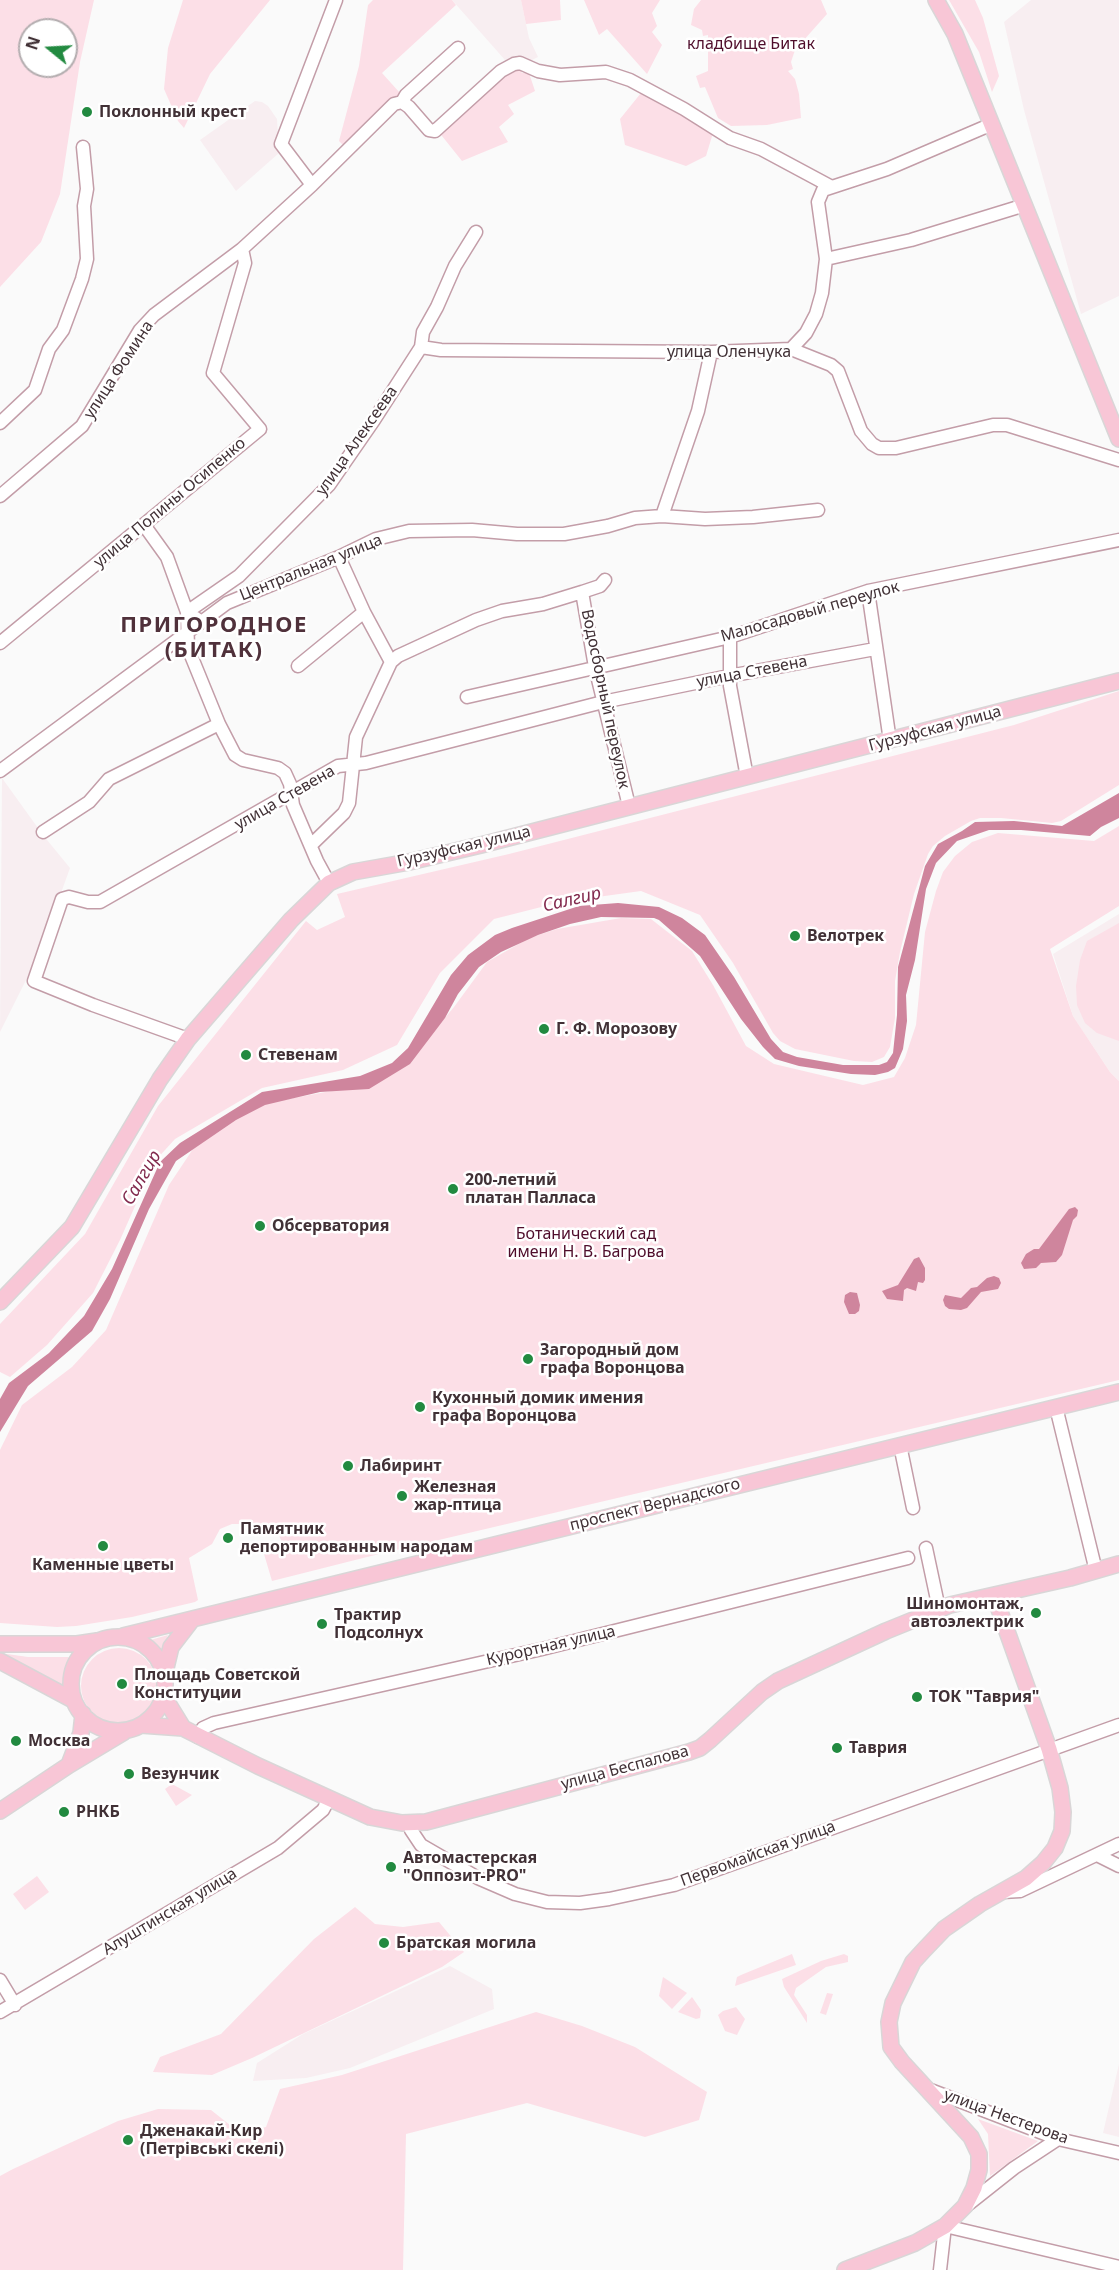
<!DOCTYPE html>
<meta charset="utf-8">
<style>
body{margin:0}
#map{position:relative;width:1119px;height:2270px;overflow:hidden;background:#fafafa;font-family:"Noto Sans",sans-serif}
canvas{display:block}
.north{position:absolute;left:18px;top:18px;width:60px;height:60px;box-sizing:border-box;background:#fff;border:2px solid #b3adaf;border-radius:50%;rotate:288deg;font-size:16px;font-weight:700;line-height:24px;text-align:center;color:#413136}
.north::after{content:'';display:block;margin:auto;width:21px;height:27px;background:#228a40;clip-path:polygon(50% 0,100% 100%,50% 72%,0 100%)}
</style>
<div id="map">
<canvas width="1119" height="2270"></canvas>
<div class="north">N</div>
</div>
<script>
const g = document.querySelector('canvas').getContext('2d');
g.lineJoin = 'round';
function fillPath(path, color) { g.fillStyle = color; g.fill(path, 'evenodd'); }
const toPath = rows => new Path2D(rows.map(r => 'M' + r).join(''));
function trace(path, color, width, dash) { g.strokeStyle = color; g.lineWidth = width; g.lineCap = dash ? 'butt' : 'round'; g.setLineDash(dash || []); g.stroke(path); }
function label(font, color, halo, rows, align = 'center') {
  g.font = font + ' "Noto Sans",sans-serif'; g.lineWidth = 5; g.setLineDash([]); g.textBaseline = 'middle'; g.strokeStyle = halo; g.fillStyle = color; for (const [text, x, y, turn = 0] of rows) {
    g.save(); g.translate(x, y); g.rotate((+turn || 0) * Math.PI / 180); g.textAlign = isNaN(turn) ? turn : align; if (halo) g.strokeText(text, 0, 0); g.fillText(text, 0, 0); g.restore();
  }
}
const built = toPath([
 [452,0,521,0,529,38,538,57,530,61,518,55,505,60],
 [1031,0,1119,0,1119,296,1081,314,1024,110,1004,22],
 [255,101,262,102,268,106,277,119,279,153,236,191,200,140],
 [2,778,43,835,70,868,39,954,0,1032],
 [1119,914,1119,1081,1110,1072,1073,1016,1053,954],
 [450,1966,492,1989,494,2009,350,2068,306,2078,253,2081,257,2063,303,2034],
 [1119,2064,1119,2137,1103,2133]
]);
const green = toPath([
 [0,0,94,0,80,62,60,194,41,242,0,287],
 [30,30,66,30,66,66,30,66],
 [183,0,270,0,210,74,184,128,178,121,164,89,168,48],
 [373,0,452,0,456,5,382,73,400,93,345,147,339,141,359,66,368,5],
 [521,0,560,0,561,20,526,24],
 [584,0,660,0,652,13,657,26,652,32,662,45,647,74,607,29,599,35],
 [701,0,821,0,827,14,795,50,791,62,793,69,788,71,795,79,799,94,801,118,767,125,731,126,718,118,705,87,700,88,696,76,708,71,708,35,703,36,702,30,691,25,694,9],
 [949,0,975,0,983,18,999,76,992,92,979,52],
 [518,67,522,73,529,73,535,91,508,105,514,114,499,127,508,142,462,161,438,131,492,84],
 [641,93,699,122,713,133,706,156,686,166,625,145,620,119],
 [1119,691,1119,785,1061,821,1052,823,1001,818,980,818,971,821,945,836,933,846,928,854,914,894,900,952,895,981,895,1018,890,1047,884,1057,872,1062,854,1061,795,1049,780,1041,773,1033,733,963,700,915,641,891,561,902,494,919,440,973,397,1045,343,1070,262,1088,175,1139,155,1161,120,1240,93,1293,47,1345,10,1377,0,1372,0,1324,85,1234,158,1106,306,921,317,930,345,917,337,894,509,854,1014,725],
 [1119,826,1119,906,1050,949,1073,1016,1110,1072,1119,1081,1119,1380,375,1555,272,1581,264,1554,285,1549,277,1531,255,1530,243,1524,232,1524,220,1529,212,1544,189,1558,198,1600,195,1602,132,1617,76,1626,57,1627,0,1623,0,1450,22,1405,72,1367,106,1330,169,1185,193,1149,234,1119,267,1103,331,1091,408,1062,454,1007,487,962,529,938,557,929,621,918,651,919,692,951,713,985,746,1046,774,1064,863,1085,894,1077,905,1058,916,1025,925,932,936,891,943,872,955,856,972,842,998,833,1094,841],
 [1119,923,1119,1041,1097,1033,1085,1023,1077,1005,1076,986,1080,960,1087,941],
 [168,1635,161,1654,147,1641],
 '81 1686a38 38 0 1 1 76 0a38 38 0 1 1-76 0Z',
 [0,1653,28,1657,68,1657,74,1662,65,1687],
 [172,1784,192,1795,176,1806,165,1789],
 [37,1876,49,1892,25,1910,13,1894],
 [355,1907,375,1924,403,1927,439,1922,464,1952,442,1967,252,2058,212,2075,153,2072,160,2057,221,2034,314,1939],
 [792,1954,796,1965,735,1986,737,1977,741,1975],
 [844,1954,848,1956,848,1962,826,1967,796,1988,794,1995,807,2015,807,2023,784,1987,782,1979,821,1961],
 [663,1977,687,1993,672,2009,659,1996],
 [827,1993,833,1994,826,2015,820,2013],
 [692,1997,701,2010,700,2018,696,2019,678,2012],
 [736,2007,745,2019,737,2035,725,2031,718,2015,723,2011],
 [536,2012,582,2026,635,2047,707,2092,699,2120,645,2137,527,2103,406,2134,403,2270,0,2270,0,2176,13,2169,118,2121,158,2109,211,2110,240,2133,266,2127,280,2089,342,2075],
 [978,2119,1038,2141,990,2176,988,2134]
]);
const water = toPath([
 [1119,793,1119,818,1101,827,1090,836,1021,830,989,830,957,841,936,863,926,889,915,960,906,995,907,1021,903,1049,895,1068,888,1072,875,1075,851,1074,799,1066,775,1059,763,1047,741,1019,700,956,659,920,654,918,601,917,570,924,538,935,501,952,479,967,458,994,445,1018,410,1064,369,1089,320,1092,265,1105,236,1120,176,1161,149,1209,110,1299,92,1331,28,1386,0,1432,0,1399,9,1383,49,1353,84,1316,112,1269,160,1162,180,1143,262,1092,360,1076,392,1063,408,1048,451,975,468,955,495,935,512,928,579,906,618,903,659,907,682,918,705,935,734,977,771,1039,783,1052,797,1057,843,1065,879,1065,887,1062,893,1053,897,1015,898,967,925,866,938,844,962,831,975,822,1014,821,1062,826],
 [1075,1207,1078,1210,1077,1216,1073,1220,1062,1255,1056,1262,1041,1263,1036,1268,1024,1269,1021,1263,1026,1254,1034,1249,1039,1249,1069,1209],
 [919,1257,925,1268,925,1280,923,1283,918,1282,916,1291,907,1288,904,1290,903,1301,887,1299,882,1291,898,1285,914,1259],
 [994,1276,999,1278,1001,1283,998,1289,981,1292,967,1308,961,1310,949,1309,945,1306,943,1300,945,1295,961,1298,971,1288,977,1287,987,1278],
 [850,1292,857,1293,860,1305,859,1311,855,1314,849,1314,844,1302,845,1295]
]);
const minor = toPath([
 [402,102,409,107,429,130,435,131,501,71,514,64,520,63,538,71,560,75,606,72,630,80,684,109,730,138,761,149,830,186],
 [312,185,281,144,336,0],
 [826,259,911,240,1025,205],
 [421,347,441,350,711,352,791,349,831,365,838,371,861,431,872,444,879,448,896,448,993,425,1007,425,1119,460],
 [791,349,806,333,816,314,822,293,826,259,818,202,823,190,887,169,992,124],
 [0,423,35,390,49,349,63,330,82,279,87,259,84,206,87,189,83,147],
 [0,496,82,426,140,330,154,315,242,249],
 [662,516,698,411,711,352],
 [144,525,167,557,187,612,188,648,219,724,235,755,243,760,278,768,285,773,290,784,293,805,317,861,329,883],
 [868,591,890,741],
 [582,592,595,667,629,806],
 [364,612,391,662],
 [200,621,187,612,239,576,329,485,374,420,421,347,423,332,437,307,455,266,476,232],
 [730,637,730,686,747,777],
 [0,643,260,429,213,373,245,263,242,249,312,185,394,104,402,102,406,95,458,48],
 [298,666,364,612,339,557],
 [467,697,730,637,868,591,1119,540],
 [0,771,227,603,339,557,376,539,409,531,472,530,517,534,564,534,608,526,635,518,662,516,705,519,753,517,818,510],
 [43,832,89,802,109,779,219,724],
 [311,845,344,813,349,803,356,737,391,662,398,656,476,620,502,611,543,604,582,592,600,586,605,580],
 [188,1039,93,1005,34,981,62,899,69,897,88,902,100,902,338,766,366,763,603,702,729,676,875,649],
 [1056,1407,1096,1571],
 [900,1445,913,1508],
 [926,1548,939,1609],
 [198,1737,203,1728,214,1723,542,1649,908,1558],
 [409,1823,411,1830,421,1845,478,1878,515,1894,547,1902,580,1903,609,1899,674,1885,1119,1725],
 [1097,1855,1119,1866],
 [1002,1892,1020,1891,1119,1844],
 [0,1980,15,2005],
 [0,2012,278,1848,323,1810,329,1799],
 [928,2089,1058,2139,1119,2153],
 [966,2206,1014,2168,1058,2139],
 [940,2270,945,2226,1119,2267]
]);
const major = toPath([
 [936,0,955,34,1119,439],
 [0,1302,72,1227,160,1079,188,1039,291,920,329,883,353,872,409,862,481,845,1119,681],
 [123,1636,1119,1392],
 '71 1684a47 47 0 1 1 94 0a47 47 0 1 1-94 0Z',
 [0,1644,77,1644,97,1641],
 [0,1661,73,1700],
 [165,1672,171,1647,191,1621],
 [164,1697,183,1728],
 [141,1725,183,1728,258,1766,370,1817,402,1823,426,1822,689,1752,700,1748,710,1740,762,1692,778,1681,886,1631,950,1605,1070,1578,1119,1564],
 [69,1765,81,1733,83,1714],
 [0,1811,69,1765,124,1732],
 [845,2270,915,2243,945,2226,965,2206,974,2188,979,2170,979,2154,971,2137,902,2062,891,2047,889,2022,893,2003,913,1962,924,1950,944,1929,980,1904,1026,1878,1043,1863,1055,1848,1062,1831,1063,1812,1060,1788,1049,1749,994,1595]
]);
const markers = [
 [87,112,6,"#228a40"],
 [795,936,6,"#228a40"],
 [544,1029,6,"#228a40"],
 [246,1055,6,"#228a40"],
 [453,1189,6,"#228a40"],
 [260,1226,6,"#228a40"],
 [528,1359,6,"#228a40"],
 [420,1407,6,"#228a40"],
 [348,1466,6,"#228a40"],
 [402,1496,6,"#228a40"],
 [228,1538,6,"#228a40"],
 [103,1546,6,"#228a40"],
 [1036,1613,6,"#228a40"],
 [322,1624,6,"#228a40"],
 [122,1684,6,"#228a40"],
 [917,1697,6,"#228a40"],
 [16,1741,6,"#228a40"],
 [837,1748,6,"#228a40"],
 [129,1774,6,"#228a40"],
 [64,1812,6,"#228a40"],
 [391,1867,6,"#228a40"],
 [384,1943,6,"#228a40"],
 [128,2140,6,"#228a40"]
];
const parkNames = [
 ["кладбище Битак",751,44],
 ["Ботанический сад",586,1234],
 ["имени Н. В. Багрова",586,1252]
];
const poiNames = [
 ["Поклонный крест",99,112],
 ["Велотрек",807,936],
 ["Г. Ф. Морозову",556,1029],
 ["Стевенам",258,1055],
 ["200-летний",465,1180],
 ["платан Палласа",465,1198],
 ["Обсерватория",272,1226],
 ["Загородный дом",540,1350],
 ["графа Воронцова",540,1368],
 ["Кухонный домик имения",432,1398],
 ["графа Воронцова",432,1416],
 ["Лабиринт",360,1466],
 ["Железная",414,1487],
 ["жар-птица",414,1505],
 ["Памятник",240,1529],
 ["депортированным народам",240,1547],
 ["Каменные цветы",103,1565,"center"],
 ["Шиномонтаж,",1024,1604,"right"],
 ["автоэлектрик",1024,1622,"right"],
 ["Трактир",334,1615],
 ["Подсолнух",334,1633],
 ["Площадь Советской",134,1675],
 ["Конституции",134,1693],
 ["ТОК \"Таврия\"",929,1697],
 ["Москва",28,1741],
 ["Таврия",849,1748],
 ["Везунчик",141,1774],
 ["РНКБ",76,1812],
 ["Автомастерская",403,1858],
 ["\"Оппозит-PRO\"",403,1876],
 ["Братская могила",396,1943],
 ["Дженакай-Кир",140,2131],
 ["(Петрівські скелі)",140,2149]
];
const streetNames = [
 ["улица Оленчука",729,352],
 ["улица Фомина",119,370,-57],
 ["улица Алексеева",357,441,-55],
 ["улица Полины Осипенко",170,503,-40],
 ["Центральная улица",311,568,-22],
 ["Малосадовый переулок",810,612,-16],
 ["улица Стевена",752,672,-11],
 ["Водосборный переулок",605,699,78],
 ["Гурзуфская улица",935,729,-15],
 ["улица Стевена",285,798,-30],
 ["Гурзуфская улица",464,847,-13],
 ["проспект Вернадского",655,1505,-14],
 ["Курортная улица",551,1646,-13],
 ["улица Беспалова",625,1768,-15],
 ["Первомайская улица",758,1854,-20],
 ["Алуштинская улица",170,1912,-31],
 ["улица Нестерова",1006,2117,20]
];
const waterNames = [
 ["Салгир",572,900,-13],
 ["Салгир",142,1178,-60]
];
const districtNames = [
 ["ПРИГОРОДНОЕ",214,626],
 ["(БИТАК)",214,651]
];
fillPath(built, '#f8eef1');
fillPath(green, '#fcdfe7');
fillPath(water, '#cf859d');
trace(minor, '#c39da8', 15);
trace(major, '#d9d6d7', 18);
trace(minor, '#fff', 12);
trace(major, '#f8c6d6', 15);
for (const [x, y, r, color] of markers) { const dot = new Path2D(); dot.arc(x, y, r, 0, 2 * Math.PI); g.fillStyle = color; g.fill(dot); trace(dot, '#fff', 2); }
label('16px', '#4f0d2b', '#fff', parkNames);
label('bold 16px', '#413136', '#fff', poiNames, 'left');
label('16px', '#413136', '#fff', streetNames);
label('italic 18px', '#832b4f', '#fff', waterNames);
g.letterSpacing = '1.5px';
label('bold 22px', '#50313b', '#fff', districtNames);
g.letterSpacing = '0px';
</script>
